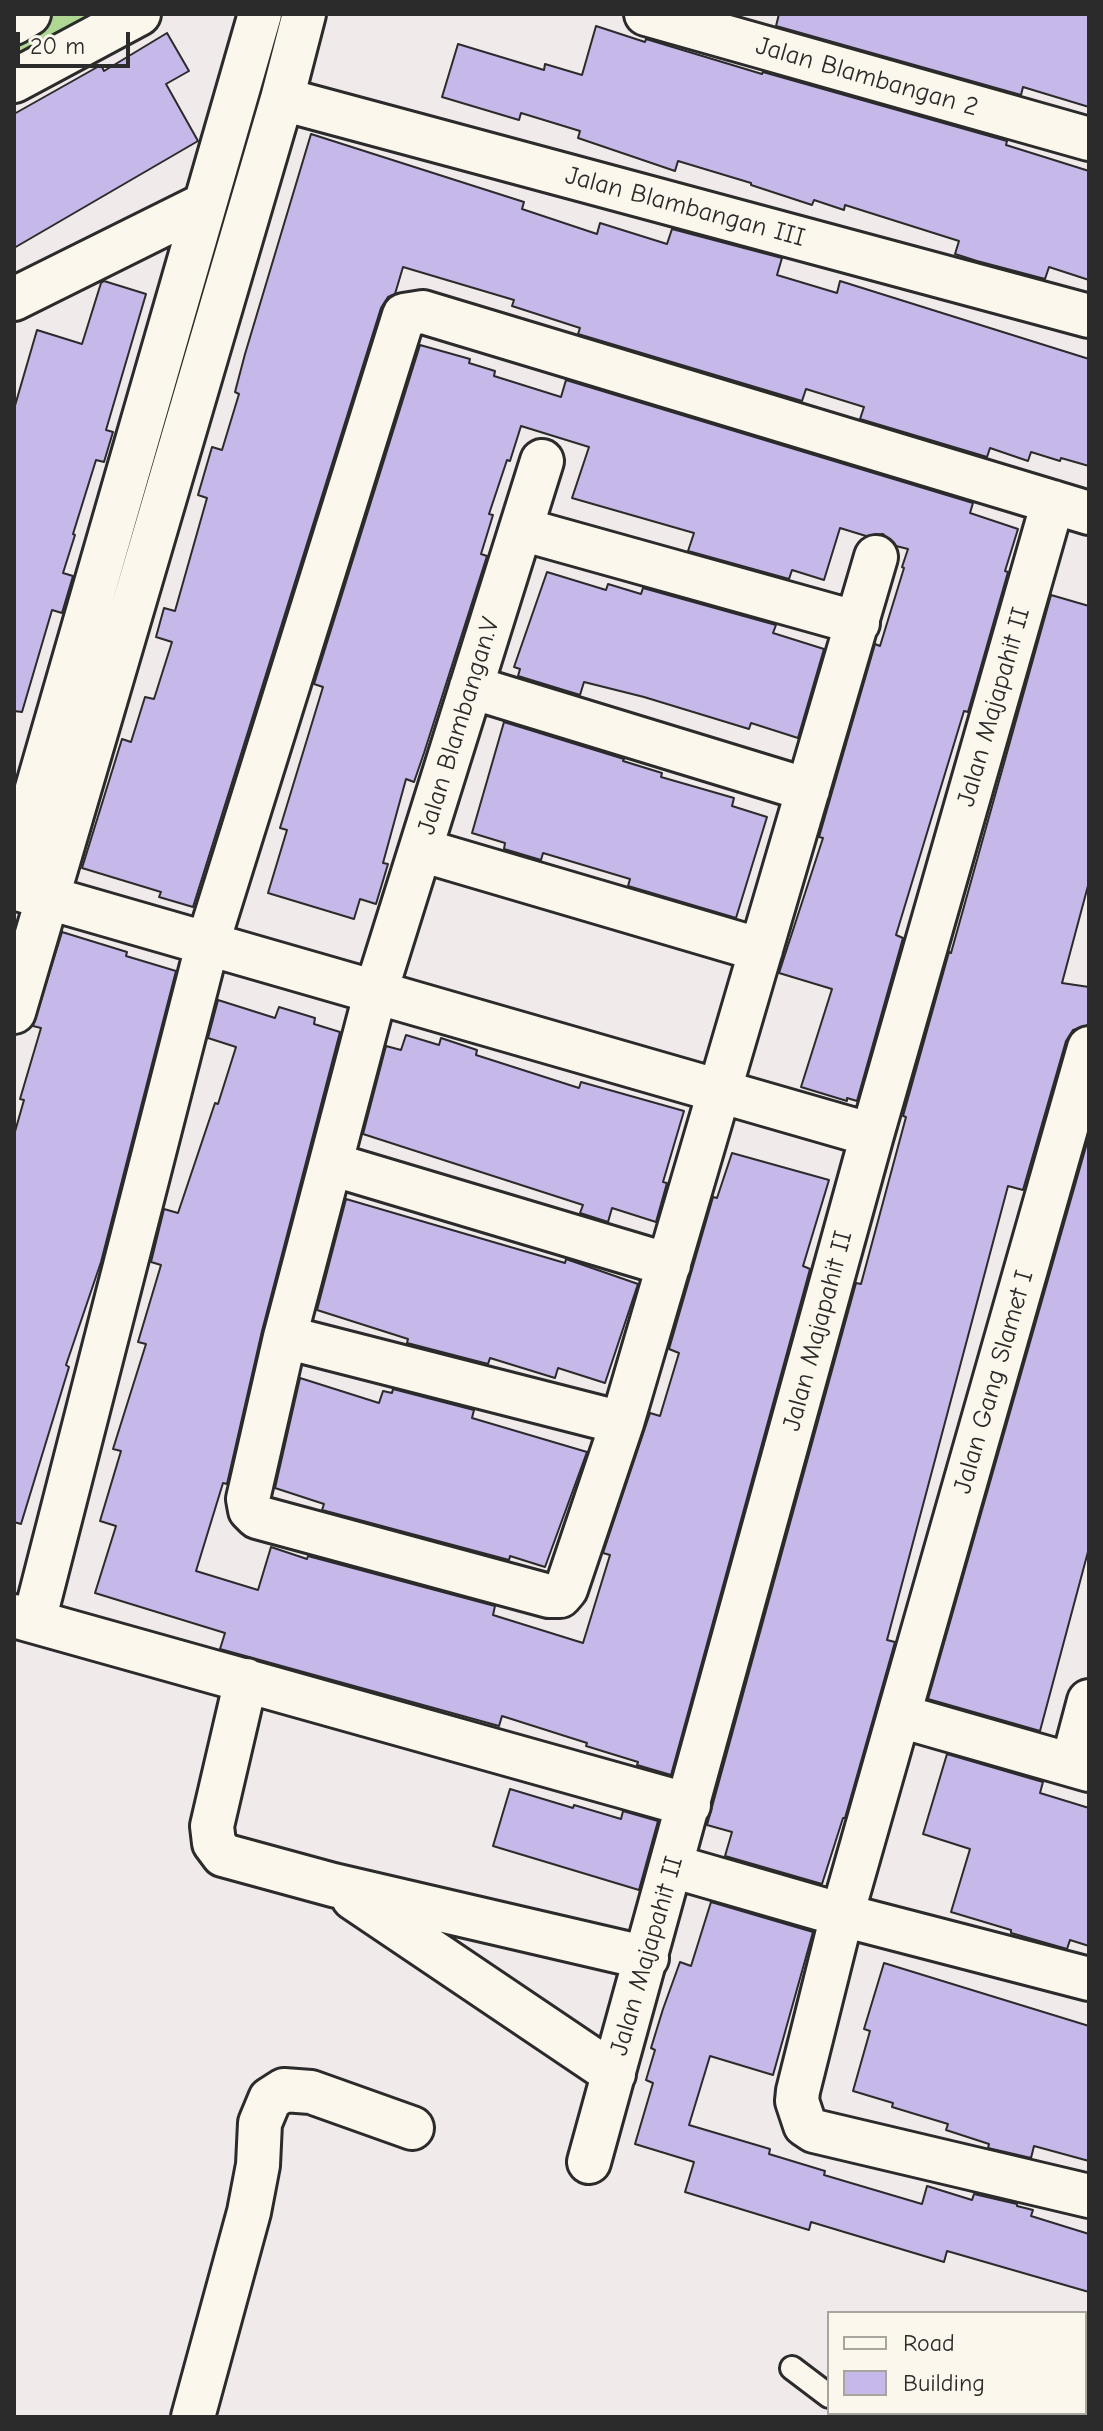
<!DOCTYPE html>
<style>
body{margin:0}
#map{position:relative;width:1103px;height:2431px;overflow:hidden;background:#f0eaeb;font-family:"Comic Neue",sans-serif}
canvas{display:block}
.frame{position:absolute;inset:0;border:16px solid #2b2b2b;pointer-events:none}
.legend{position:absolute;left:827px;top:2311px;width:260px;height:104px;box-sizing:border-box;background:#fbf7ec;border:2px solid #a8a59f;margin:0;padding:10px 14px;list-style:none;font-size:24px;color:#2b2b2b}
.legend li{display:flex;align-items:center;gap:16px;height:40px}
.legend b{width:40px;border:2px solid #a8a59f}
.scale{position:absolute;left:16px;top:32px;width:114px;height:36px;box-sizing:border-box;border:4px solid #2b2b2b;border-top:0;padding-left:10px;font-size:24px;line-height:28px;white-space:nowrap;color:#2b2b2b;-webkit-text-stroke:6px #fbf7ec;paint-order:stroke}
</style>
<div id="map">
<canvas width="1103" height="2431"></canvas>
<div class="frame"></div>
<ul class="legend">
<li><b style="height:10px;background:#fbf7ec"></b>Road</li>
<li><b style="height:22px;background:#c6b8e9"></b>Building</li>
</ul>
<div class="scale">20 m</div>
</div>
<script>
const g = document.querySelector('canvas').getContext('2d');
g.lineJoin = 'round';
function fillPath(path, color) { g.fillStyle = color; g.fill(path, 'evenodd'); }
const toPath = rows => new Path2D(rows.map(r => 'M' + r).join(''));
function trace(path, color, width, dash) { g.strokeStyle = color; g.lineWidth = width; g.lineCap = dash ? 'butt' : 'round'; g.setLineDash(dash || []); g.stroke(path); }
function label(font, color, halo, rows, align = 'center') {
  g.font = font + ' "Comic Neue",sans-serif'; g.lineWidth = 6; g.setLineDash([]); g.textBaseline = 'middle'; g.strokeStyle = halo; g.fillStyle = color; for (const [text, x, y, turn = 0] of rows) {
    g.save(); g.translate(x, y); g.rotate((+turn || 0) * Math.PI / 180); g.textAlign = isNaN(turn) ? turn : align; if (halo) g.strokeText(text, 0, 0); g.fillText(text, 0, 0); g.restore();
  }
}
const green = toPath([
 [29,14,139,14,14,81,14,23]
]);
const building = toPath([
 [779,14,1089,14,1089,107,1023,87,1021,95,776,26,779,14],
 [596,26,645,42,646,39,762,74,763,72,1007,141,1006,145,1089,171,1089,280,1049,267,1045,279,977,261,955,254,959,241,845,205,844,210,814,200,812,205,751,185,751,183,678,161,675,171,578,138,580,131,521,113,519,120,442,97,458,44,544,70,545,64,582,75,596,26],
 [167,33,189,71,166,84,198,141,14,248,14,114,101,65,104,71,167,33],
 [311,134,524,202,522,209,597,234,600,223,667,244,672,229,782,258,777,275,837,293,840,281,1089,359,1089,466,1061,458,1060,461,1031,452,1028,461,990,448,987,457,860,419,864,407,806,389,802,401,578,334,580,328,512,306,514,300,403,267,395,294,388,297,381,308,193,907,159,897,161,892,82,868,122,739,131,742,145,697,154,699,172,642,156,637,164,608,175,611,207,498,198,495,212,447,222,450,239,394,235,392,245,354,311,134],
 [104,281,146,294,106,430,113,432,104,462,96,460,73,534,75,535,63,573,73,576,62,613,52,610,22,712,14,711,14,409,37,330,82,344,101,283,104,281],
 [420,345,470,359,469,363,495,371,494,376,561,397,566,380,973,503,970,513,1018,529,1005,571,1008,572,968,712,964,711,896,935,903,938,857,1101,847,1098,847,1101,801,1087,832,989,779,973,823,838,819,837,875,644,880,646,904,568,902,567,908,549,896,546,883,534,866,536,840,528,824,580,792,570,789,579,688,551,694,533,572,498,589,447,521,426,510,461,507,460,489,514,493,515,481,554,487,556,424,753,414,782,406,779,383,863,388,864,376,904,360,899,354,919,268,893,287,830,280,828,323,687,314,684,420,345],
 [547,572,606,590,608,584,641,594,643,588,776,625,773,633,824,649,798,738,751,723,749,729,644,697,584,682,580,695,518,676,520,669,514,667,547,572],
 [1051,595,1089,606,1089,882,1062,983,1089,987,1089,1025,1073,1030,1066,1041,1023,1190,1008,1186,887,1640,895,1642,845,1818,843,1818,822,1884,725,1856,732,1832,707,1825,856,1283,861,1284,906,1117,903,1116,949,952,951,953,1051,595],
 [504,722,624,759,623,761,662,773,661,777,734,798,732,806,767,817,736,918,628,886,630,879,543,853,541,860,504,849,505,843,472,833,504,722],
 [62,932,127,952,126,956,176,971,101,1262,66,1365,69,1367,21,1524,14,1522,14,1135,24,1100,20,1099,41,1028,33,1026,62,932],
 [218,1000,275,1018,279,1007,315,1018,314,1024,340,1032,262,1331,227,1484,223,1483,196,1571,258,1590,271,1547,307,1559,308,1556,495,1606,493,1615,583,1643,610,1555,603,1553,650,1413,660,1416,679,1353,669,1349,713,1197,717,1198,732,1153,829,1180,803,1266,810,1269,671,1775,637,1765,638,1762,586,1746,587,1743,502,1716,499,1726,220,1649,225,1633,95,1593,116,1526,100,1521,121,1451,113,1449,146,1344,138,1342,161,1265,151,1262,164,1209,178,1213,215,1103,218,1104,236,1047,208,1038,218,1000],
 [406,1035,439,1045,441,1038,477,1050,476,1055,579,1088,581,1082,684,1111,663,1182,667,1183,656,1222,612,1208,608,1222,580,1213,583,1205,363,1134,386,1046,401,1050,406,1035],
 [1089,1136,1089,1548,1040,1731,928,1699,1089,1136],
 [346,1199,565,1263,566,1259,638,1284,605,1383,558,1368,555,1378,490,1358,488,1364,407,1343,408,1339,317,1310,346,1199],
 [300,1378,379,1403,383,1391,392,1393,393,1389,474,1410,472,1418,587,1452,545,1567,510,1556,509,1560,322,1510,324,1504,275,1488,300,1378],
 [947,1754,1043,1782,1040,1793,1089,1808,1089,1946,1070,1940,1067,1949,1011,1933,1011,1930,951,1912,970,1849,923,1834,947,1754],
 [510,1789,573,1808,574,1805,621,1819,623,1811,658,1821,639,1890,493,1846,510,1789],
 [711,1902,813,1932,773,2075,710,2056,689,2125,770,2149,769,2154,825,2171,824,2175,922,2204,927,2186,972,2200,974,2194,1017,2204,1017,2206,1033,2210,1031,2216,1089,2234,1089,2292,947,2251,944,2262,811,2222,809,2230,685,2192,694,2162,635,2144,653,2083,646,2080,655,2050,651,2048,663,2009,680,1962,691,1966,711,1902],
 [884,1963,1089,2026,1089,2161,1034,2146,1031,2158,988,2148,989,2144,946,2130,948,2124,892,2107,893,2103,853,2091,870,2031,864,2029,884,1963]
]);
const lane = toPath([
 [792,2368,829,2396],
 [851,2413,856,2417]
]);
const street = toPath([
 [646,14,1089,139],
 [14,23,29,14],
 [14,81,139,14],
 [282,99,1089,316],
 [14,299,205,204],
 [542,461,376,991,285,1337,248,1499,250,1510,257,1517,549,1596,560,1596,566,1589,622,1423,876,557],
 [521,529,858,623],
 [471,687,808,790],
 [421,850,761,950],
 [14,868,260,14],
 [14,888,872,1135],
 [14,1012,282,99,304,14],
 [1089,1048,842,1915,798,2091,797,2101,805,2125,814,2131,1089,2196],
 [331,1164,669,1265],
 [285,1337,622,1423],
 [14,1616,689,1805],
 [34,1621,208,942,404,315,423,312,1089,513],
 [246,1680,212,1826,214,1843,223,1855,333,1885,647,1958],
 [900,1716,1089,1770],
 [1072,1765,1089,1701],
 [672,1866,842,1915,1089,1979],
 [353,1898,614,2074],
 [589,2162,872,1135,1053,502],
 [193,2417,249,2212,258,2165,260,2123,270,2099,284,2090,311,2092,412,2128]
]);
const streetNames = [
 ["Jalan Blambangan 2",867,77,16],
 ["Jalan Blambangan III",685,207,15],
 ["Jalan Majapahit II",994,707,-74],
 ["Jalan Blambangan.V",459,726,-73],
 ["Jalan Majapahit II",818,1331,-75],
 ["Jalan Gang Slamet I",994,1382,-74],
 ["Jalan Majapahit II",647,1956,-74]
];
fillPath(green, '#afd793');
fillPath(building, '#c6b8e9');
trace(building, '#2b2b2b', 2);
trace(lane, '#2b2b2b', 28);
trace(street, '#2b2b2b', 48);
trace(lane, '#fbf7ec', 22);
trace(street, '#fbf7ec', 42);
label('26px', '#2b2b2b', '#fbf7ec', streetNames);
</script>
